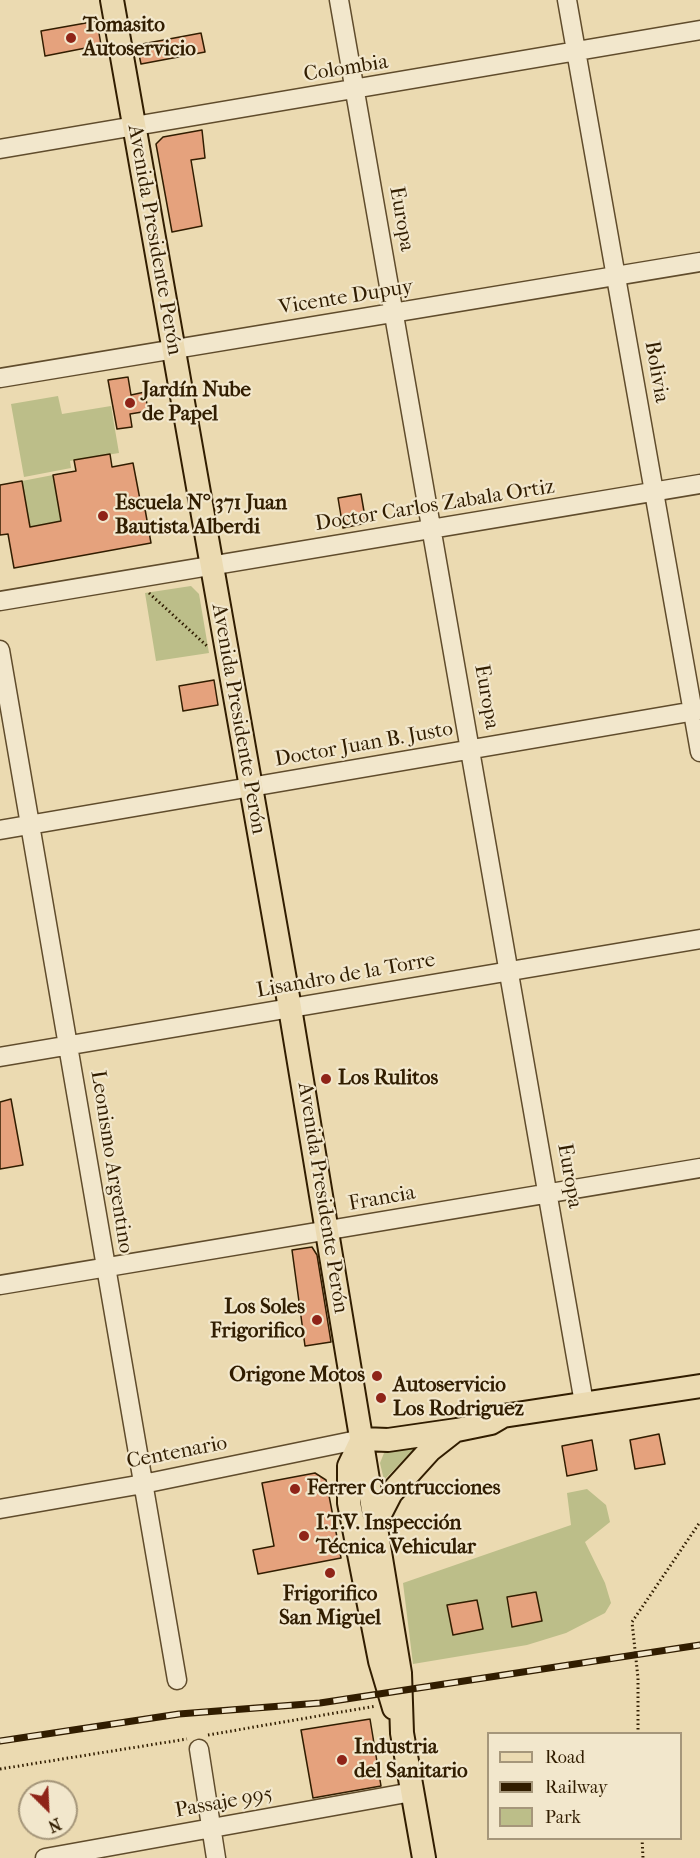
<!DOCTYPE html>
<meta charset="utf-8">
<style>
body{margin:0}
#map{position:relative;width:700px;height:1858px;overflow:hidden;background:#ebdab1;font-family:"IM FELL French Canon",serif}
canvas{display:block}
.legend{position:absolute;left:487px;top:1732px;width:195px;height:108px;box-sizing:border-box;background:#f2e7cc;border:2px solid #a5967a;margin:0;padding:8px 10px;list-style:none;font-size:18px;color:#311d00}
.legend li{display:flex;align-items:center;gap:12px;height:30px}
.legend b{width:30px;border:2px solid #a5967a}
.north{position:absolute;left:18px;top:1780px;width:60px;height:60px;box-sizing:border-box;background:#f2e7cc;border:2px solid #a5967a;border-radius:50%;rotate:156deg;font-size:16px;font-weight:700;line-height:24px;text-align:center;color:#311d00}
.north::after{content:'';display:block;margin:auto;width:21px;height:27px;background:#8f2418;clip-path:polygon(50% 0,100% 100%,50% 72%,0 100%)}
</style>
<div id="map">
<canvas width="700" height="1858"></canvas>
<ul class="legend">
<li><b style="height:8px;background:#ebdab1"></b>Road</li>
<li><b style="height:8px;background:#311d00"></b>Railway</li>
<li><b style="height:16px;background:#bcbe89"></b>Park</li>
</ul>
<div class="north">N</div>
</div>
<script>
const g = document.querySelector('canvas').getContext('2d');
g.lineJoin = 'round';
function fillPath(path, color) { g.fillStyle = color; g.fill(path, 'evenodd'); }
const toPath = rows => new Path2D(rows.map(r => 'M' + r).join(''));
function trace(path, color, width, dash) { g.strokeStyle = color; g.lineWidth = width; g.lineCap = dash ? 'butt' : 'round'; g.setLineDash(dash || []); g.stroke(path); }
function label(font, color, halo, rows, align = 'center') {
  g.font = font + ' "IM FELL French Canon",serif'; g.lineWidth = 4.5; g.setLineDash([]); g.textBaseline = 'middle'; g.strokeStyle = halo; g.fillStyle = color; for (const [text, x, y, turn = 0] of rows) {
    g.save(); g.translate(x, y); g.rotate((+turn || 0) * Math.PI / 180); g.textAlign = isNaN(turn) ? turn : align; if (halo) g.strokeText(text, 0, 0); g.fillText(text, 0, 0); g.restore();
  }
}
const green = toPath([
 [58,396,62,414,111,406,119,453,70,461,71,468,24,477,11,404],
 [53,475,61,521,30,527,22,481],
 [191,586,199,594,209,653,156,661,145,593],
 [414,1446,414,1449,384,1480,380,1463,384,1453,390,1449],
 [587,1489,606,1505,610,1522,585,1542,605,1583,611,1603,605,1613,566,1633,527,1645,413,1664,403,1583,571,1525,567,1493]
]);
const building = toPath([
 [97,21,101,45,45,56,41,31,97,21],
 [201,33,205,52,141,64,137,45,201,33],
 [202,130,205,158,191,160,202,226,172,232,156,144,163,137,202,130],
 [128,377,131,395,145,392,148,411,130,414,132,427,117,429,108,380,128,377],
 [110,454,112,467,133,463,142,510,145,509,151,543,14,568,8,534,0,535,0,485,22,481,30,527,61,521,53,475,76,471,74,460,110,454],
 [361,494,366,523,343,528,338,498,361,494],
 [214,680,218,705,183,711,179,686,214,680],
 [11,1099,23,1165,0,1169,0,1102,11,1099],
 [312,1247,317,1255,331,1342,305,1346,292,1250,312,1247],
 [659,1434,665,1464,635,1469,630,1440,659,1434],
 [592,1440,597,1470,567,1476,562,1446,592,1440],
 [315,1473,326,1480,341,1558,258,1574,253,1550,274,1546,262,1483,315,1473],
 [536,1592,542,1621,512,1627,507,1597,536,1592],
 [477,1600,483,1629,453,1635,447,1605,477,1600],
 [370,1719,381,1786,313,1798,301,1730,370,1719]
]);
const path = toPath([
 [149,593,207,646],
 [638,1734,638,1678,632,1622,700,1522],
 [208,1735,376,1706],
 [0,1769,187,1739],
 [642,1838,643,1858]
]);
const minor = toPath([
 [339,0,584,1403],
 [567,0,700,752],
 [0,149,700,30],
 [0,378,700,262],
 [0,601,700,484],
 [0,650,177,1680],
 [0,830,700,710],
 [0,1057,700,939],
 [0,1285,700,1168],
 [0,1509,143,1484,362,1439],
 [199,1749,216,1858],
 [45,1858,412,1792]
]);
const major = toPath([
 [112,0,290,1008,400,1673,402,1733,424,1858],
 [362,1439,388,1440,457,1430,491,1423,503,1416,700,1386],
 [360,1443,349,1466,349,1503,380,1661,394,1708],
 [375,1524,391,1493,430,1450,453,1432]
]);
const rail = toPath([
 [0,1741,179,1714,320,1703,700,1645]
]);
const markers = [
 [71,38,6,"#8f2418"],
 [130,403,6,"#8f2418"],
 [103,516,6,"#8f2418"],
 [326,1079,6,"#8f2418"],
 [317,1320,6,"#8f2418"],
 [377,1376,6,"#8f2418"],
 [381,1398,6,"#8f2418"],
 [295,1489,6,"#8f2418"],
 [304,1536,6,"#8f2418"],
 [330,1573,6,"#8f2418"],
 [342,1760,6,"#8f2418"]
];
const poiNames = [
 ["Tomasito",83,26],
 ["Autoservicio",83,50],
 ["Jardín Nube",142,391],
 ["de Papel",142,415],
 ["Escuela N° 371 Juan",115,504],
 ["Bautista Alberdi",115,528],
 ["Los Rulitos",338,1079],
 ["Los Soles",305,1308,"right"],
 ["Frigorifico",305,1332,"right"],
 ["Origone Motos",365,1376,"right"],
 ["Autoservicio",393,1386],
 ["Los Rodriguez",393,1410],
 ["Ferrer Contrucciones",307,1489],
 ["I.T.V. Inspección",316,1524],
 ["Técnica Vehicular",316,1548],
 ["Frigorifico",330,1595,"center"],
 ["San Miguel",330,1619,"center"],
 ["Industria",354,1748],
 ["del Sanitario",354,1772]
];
const streetNames = [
 ["Colombia",346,69,-9],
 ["Europa",401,219,80],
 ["Avenida Presidente Perón",154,240,80],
 ["Vicente Dupuy",346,298,-9],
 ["Bolivia",656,372,80],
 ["Doctor Carlos Zabala Ortiz",435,506,-9],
 ["Europa",486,697,80],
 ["Avenida Presidente Perón",238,719,80],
 ["Doctor Juan B. Justo",364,745,-10],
 ["Lisandro de la Torre",346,976,-10],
 ["Leonismo Argentino",111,1162,81],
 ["Europa",569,1176,80],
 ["Avenida Presidente Perón",322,1198,81],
 ["Francia",382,1199,-10],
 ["Centenario",177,1453,-11],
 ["Passaje 995",224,1803,-10]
];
fillPath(green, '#bcbe89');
fillPath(building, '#e5a27d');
trace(building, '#311d00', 1.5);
trace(minor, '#604c2c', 21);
trace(major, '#311d00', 26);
trace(path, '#311d00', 3, [1.5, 3]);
trace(minor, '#f2e7cc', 18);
trace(major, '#ebdab1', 22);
trace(rail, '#311d00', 7);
trace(rail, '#f2e7cc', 4.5, [14]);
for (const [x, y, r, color] of markers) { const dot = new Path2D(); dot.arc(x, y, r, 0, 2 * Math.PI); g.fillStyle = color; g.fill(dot); trace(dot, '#f2e7cc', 2); }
label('bold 21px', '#311d00', '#f2e7cc', poiNames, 'left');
label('21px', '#311d00', '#f2e7cc', streetNames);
</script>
